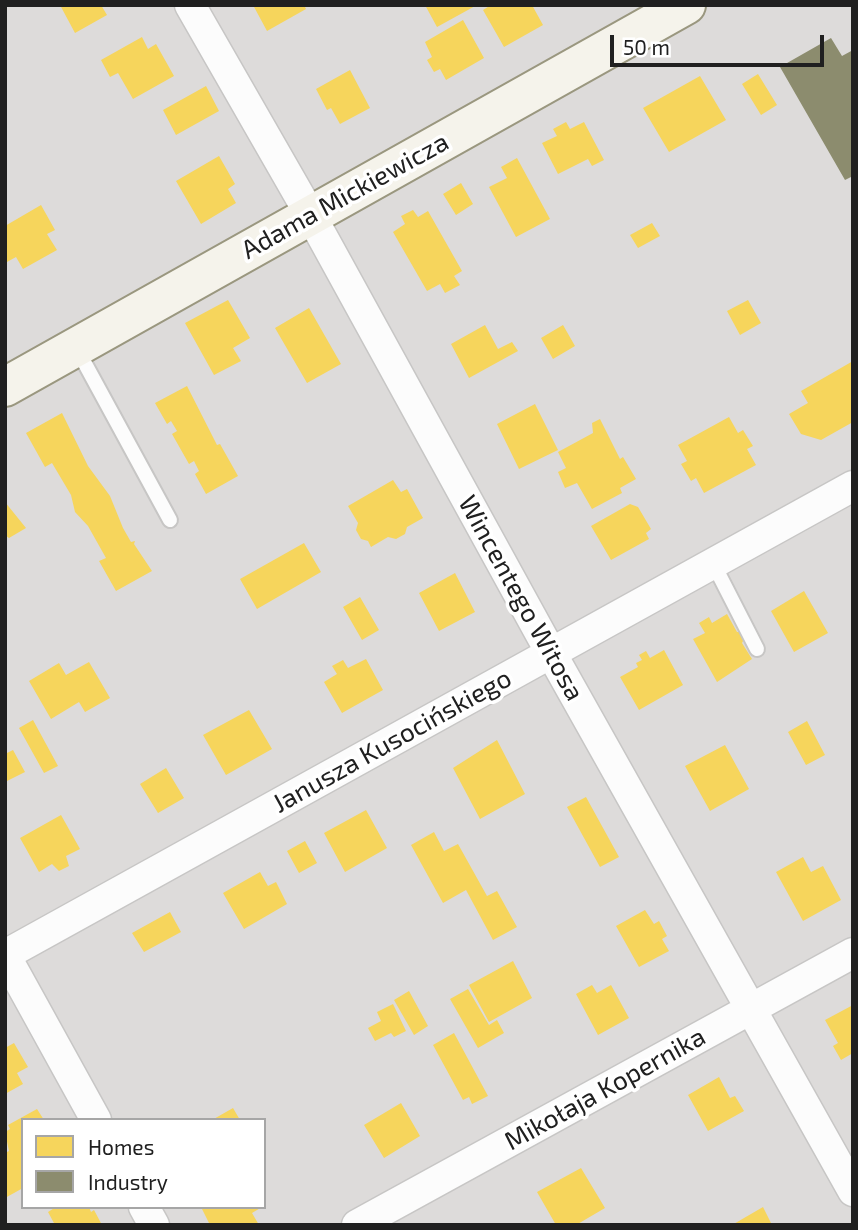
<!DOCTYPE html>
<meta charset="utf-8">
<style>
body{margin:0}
#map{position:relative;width:858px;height:1230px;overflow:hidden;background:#eeebe9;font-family:"Exo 2",sans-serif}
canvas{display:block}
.frame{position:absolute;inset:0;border:7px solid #202020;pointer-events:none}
.legend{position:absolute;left:21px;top:1118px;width:245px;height:91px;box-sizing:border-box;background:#fff;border:2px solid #a6a6a6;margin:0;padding:9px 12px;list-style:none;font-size:21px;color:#202020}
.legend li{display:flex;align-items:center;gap:14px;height:35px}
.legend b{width:35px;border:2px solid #a6a6a6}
.scale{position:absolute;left:610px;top:35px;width:214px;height:32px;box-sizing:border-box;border:4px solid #202020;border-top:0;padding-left:9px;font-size:21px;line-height:24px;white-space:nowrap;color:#202020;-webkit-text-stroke:5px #fff;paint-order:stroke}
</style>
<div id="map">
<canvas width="858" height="1230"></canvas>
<div class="frame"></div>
<ul class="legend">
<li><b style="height:19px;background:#f6d55c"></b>Homes</li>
<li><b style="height:19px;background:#8c8c6e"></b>Industry</li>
</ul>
<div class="scale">50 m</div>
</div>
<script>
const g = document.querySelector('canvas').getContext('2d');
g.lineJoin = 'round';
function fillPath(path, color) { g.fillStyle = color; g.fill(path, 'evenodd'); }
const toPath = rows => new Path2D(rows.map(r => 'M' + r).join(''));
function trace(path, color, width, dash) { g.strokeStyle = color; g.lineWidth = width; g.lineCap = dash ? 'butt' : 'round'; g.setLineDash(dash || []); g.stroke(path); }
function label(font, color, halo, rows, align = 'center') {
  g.font = font + ' "Exo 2",sans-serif'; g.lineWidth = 7; g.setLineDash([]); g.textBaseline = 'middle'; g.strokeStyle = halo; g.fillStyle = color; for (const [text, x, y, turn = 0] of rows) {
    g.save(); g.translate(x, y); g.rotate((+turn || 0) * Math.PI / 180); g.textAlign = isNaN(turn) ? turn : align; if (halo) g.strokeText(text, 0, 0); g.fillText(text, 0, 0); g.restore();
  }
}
const residential = toPath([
 [5,5,853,5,853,1225,5,1225],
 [23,1120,264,1120,264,1207,23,1207]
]);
const homes = toPath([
 [60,5,101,5,107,15,75,33],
 [253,5,304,5,306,9,267,31],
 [425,5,477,5,437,27],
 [491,5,532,5,543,25,504,47,483,10],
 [463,20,484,58,446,80,440,69,434,72,427,60,432,57,425,42],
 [142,37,148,49,156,44,174,76,133,99,118,73,110,77,101,60],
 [350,70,370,108,340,124,331,108,327,110,316,89],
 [758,74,777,105,761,115,742,84],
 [700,76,726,120,669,152,643,108],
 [206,86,219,111,176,135,163,110],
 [566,122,570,129,584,122,604,160,592,166,588,159,558,174,542,143,557,136,553,129],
 [219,156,235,184,228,189,236,203,201,224,176,181],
 [517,158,550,219,516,237,489,187,507,178,501,167],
 [461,183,473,204,456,215,443,194],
 [41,205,55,230,47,234,57,250,23,269,16,257,7,262,5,258,5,226],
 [413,210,418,217,428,211,462,271,454,276,460,285,445,293,440,284,427,291,393,232,405,224,401,216],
 [652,223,660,236,638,248,630,235],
 [228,300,250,338,233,348,241,361,214,375,185,323],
 [748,300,761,323,740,335,727,311],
 [309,308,341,364,307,383,275,328],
 [485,325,498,349,512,342,518,351,469,378,451,344],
 [563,325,575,346,553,359,541,338],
 [853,361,853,422,821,440,801,434,789,414,808,403,801,391],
 [187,386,217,445,220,444,238,476,206,494,195,474,199,471,194,461,189,464,172,434,177,431,171,421,167,424,155,403],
 [535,404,558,450,519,469,497,424],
 [62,413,88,466,110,496,123,528,131,542,135,541,134,544,152,571,116,591,99,561,106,558,88,526,75,512,71,495,52,463,45,467,26,433],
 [729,417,738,433,743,430,753,446,747,449,756,465,704,493,696,478,691,481,681,464,687,461,678,445],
 [600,419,620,459,623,457,636,479,620,488,622,493,592,509,577,483,565,488,558,472,566,468,558,452,593,433,592,423],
 [393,480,401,492,407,489,423,518,407,527,405,534,396,539,388,537,371,547,368,541,361,539,356,530,358,523,348,506],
 [5,502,26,528,9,538,5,535],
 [630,504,638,507,651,529,646,533,649,539,611,560,591,526],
 [304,543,321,572,257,609,240,579],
 [455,573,475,612,439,631,419,593],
 [804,591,828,633,794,652,771,611],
 [360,597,379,630,362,640,343,607],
 [727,614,737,632,741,632,744,639,742,643,752,659,717,682,693,639,705,633,699,623,709,617,712,623],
 [664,650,683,685,639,710,620,677,638,667,636,663,642,660,639,655,646,651,650,658],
 [366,659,383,690,342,713,324,682,337,674,332,666,343,660,348,668],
 [89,662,110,698,85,712,79,702,51,719,29,681,59,663,66,675],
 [249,710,272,749,226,775,203,735],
 [33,720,58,766,44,773,19,728],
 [807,721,825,755,806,765,788,732],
 [497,740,525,794,480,819,453,768],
 [725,745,749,789,710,811,685,766],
 [13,750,25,772,5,782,5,754],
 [166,768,184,798,158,813,140,784],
 [586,797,619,857,600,867,567,807],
 [366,810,387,848,345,872,324,833],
 [61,815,80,849,66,856,69,866,59,871,52,864,39,872,20,838],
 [434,832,444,851,458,844,487,896,497,891,517,927,493,940,466,890,443,903,411,845],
 [305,841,317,863,299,873,287,851],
 [803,857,811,872,823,866,841,900,803,921,776,872],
 [260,872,268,886,276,882,287,904,244,929,223,893],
 [645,910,654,924,659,921,667,936,662,939,669,951,639,967,616,926],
 [170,912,181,932,144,952,132,933],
 [513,961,532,998,489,1022,469,985],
 [592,985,597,993,611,985,629,1018,598,1035,576,994],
 [468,989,489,1025,497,1020,504,1033,478,1048,450,999],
 [409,991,428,1026,414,1035,394,1000],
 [393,1004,406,1031,394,1037,391,1033,375,1041,368,1028,381,1021,377,1012],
 [853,1005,853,1053,841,1060,833,1046,838,1043,825,1020],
 [454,1033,488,1096,472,1104,469,1097,463,1100,433,1045],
 [14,1043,28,1067,17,1073,23,1084,5,1094,5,1048],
 [719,1077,730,1098,735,1096,744,1111,708,1131,688,1095],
 [401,1103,420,1136,384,1158,364,1125],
 [233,1108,240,1120,212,1120],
 [37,1109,44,1120,23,1120,23,1188,5,1198,5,1153,9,1151,5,1132,10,1129,8,1125],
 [581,1168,605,1208,576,1225,556,1225,537,1192],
 [56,1207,89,1207,91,1212,94,1210,102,1225,55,1225,48,1212],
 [201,1207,262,1207,252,1213,259,1225,210,1225],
 [763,1207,772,1225,732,1225]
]);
const industry = toPath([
 [831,38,842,56,853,50,853,176,845,180,780,67]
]);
const lane = toPath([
 [77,349,170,520],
 [713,563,757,649]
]);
const street = toPath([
 [190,5,311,216,551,653,853,1191],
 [96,1120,5,955,853,486],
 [144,1207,154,1225],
 [357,1225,853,953]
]);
const secondary = toPath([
 [5,387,686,5]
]);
const streetNames = [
 ["Adama Mickiewicza",345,196,-29],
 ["Wincentego Witosa",521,598,61],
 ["Janusza Kusocińskiego",392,741,-29],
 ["Mikołaja Kopernika",605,1089,-29]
];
fillPath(residential, '#dddbda');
fillPath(homes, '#f6d55c');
fillPath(industry, '#8c8c6e');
trace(lane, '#c7c6c5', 18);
trace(street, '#c7c6c5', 33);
trace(secondary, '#9a977f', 42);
trace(lane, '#fcfcfc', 14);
trace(street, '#fcfcfc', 30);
trace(secondary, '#f5f3eb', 38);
label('26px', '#202020', '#fff', streetNames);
</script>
